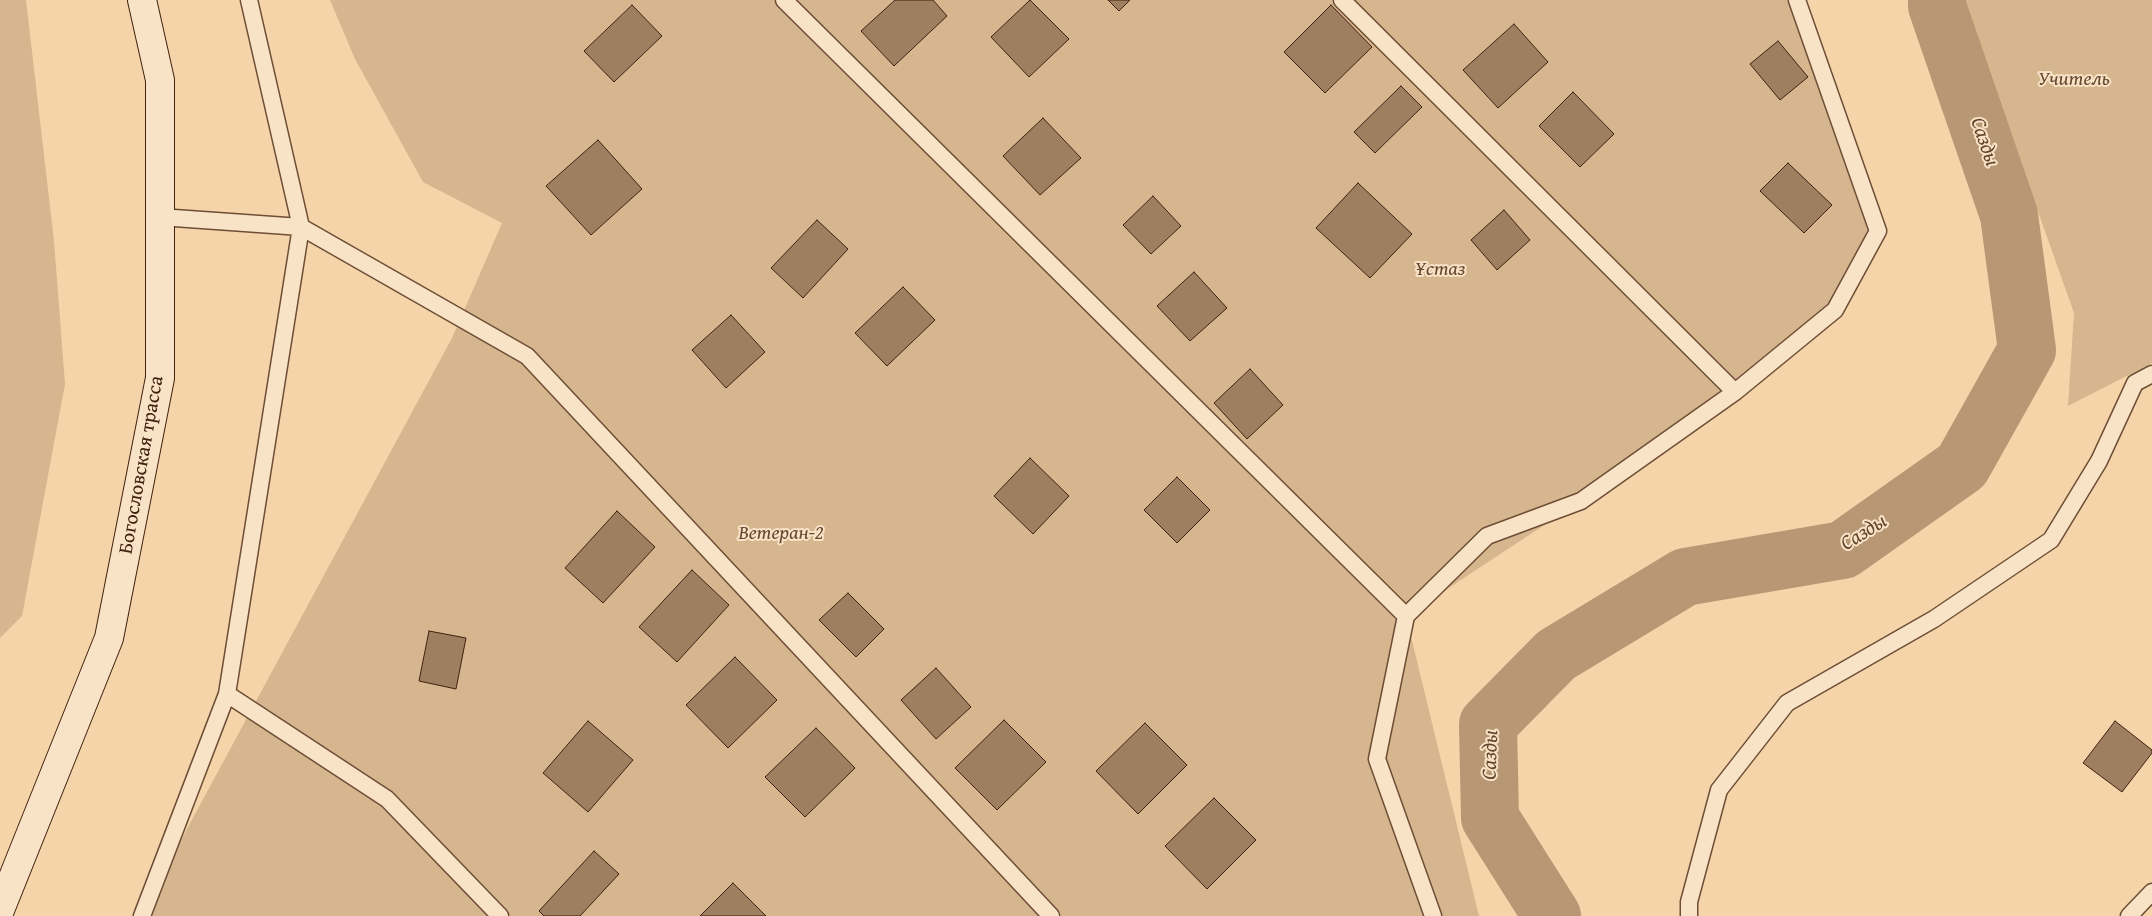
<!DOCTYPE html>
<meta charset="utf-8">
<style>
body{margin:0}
canvas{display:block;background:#f4d4a8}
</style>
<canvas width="2152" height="916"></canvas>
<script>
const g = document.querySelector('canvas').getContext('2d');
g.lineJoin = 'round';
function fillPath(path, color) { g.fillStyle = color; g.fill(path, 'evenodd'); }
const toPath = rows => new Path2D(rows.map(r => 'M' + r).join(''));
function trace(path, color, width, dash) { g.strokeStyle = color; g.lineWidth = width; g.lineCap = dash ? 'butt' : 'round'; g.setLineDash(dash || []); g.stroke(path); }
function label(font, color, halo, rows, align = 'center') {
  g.font = font + ' "Gentium Book Plus",serif'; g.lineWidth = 4; g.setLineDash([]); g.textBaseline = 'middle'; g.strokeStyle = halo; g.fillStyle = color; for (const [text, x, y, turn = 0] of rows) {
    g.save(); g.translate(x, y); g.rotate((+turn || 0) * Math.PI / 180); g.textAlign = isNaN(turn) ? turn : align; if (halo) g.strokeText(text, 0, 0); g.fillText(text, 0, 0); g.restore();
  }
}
const green = toPath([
 [0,0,26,0,54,241,65,384,22,616,0,638],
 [330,0,1797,0,1878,231,1835,310,1581,501,1406,616,1479,916,140,916,452,338,502,223,423,182,355,59],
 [1963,0,2152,0,2152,363,2068,406,2074,313]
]);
const river = toPath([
 [1552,916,1490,818,1488,724,1556,655,1685,577,1843,550,1962,466,2027,350,2009,215,1937,6,1937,0]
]);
const building = toPath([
 [895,0,933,0,947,16,894,66,861,31,895,0],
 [1030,0,1069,39,1029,77,991,37,1030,0],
 [1108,0,1130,0,1119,11,1108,0],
 [632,5,662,36,614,82,584,51,632,5],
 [1331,5,1372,47,1325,93,1284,52,1331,5],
 [1514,24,1548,62,1498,108,1463,70,1514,24],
 [1778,41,1808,77,1780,100,1750,64,1778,41],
 [1401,86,1422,107,1375,153,1354,132,1401,86],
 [1573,92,1614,134,1580,167,1539,126,1573,92],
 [1043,118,1081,158,1040,195,1003,156,1043,118],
 [598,140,642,189,591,235,546,186,598,140],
 [1788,163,1832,205,1804,233,1760,191,1788,163],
 [1358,183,1412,234,1370,278,1316,228,1358,183],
 [1153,196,1181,226,1151,254,1123,225,1153,196],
 [1504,210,1530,240,1497,270,1471,240,1504,210],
 [817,220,848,249,803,298,771,268,817,220],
 [1194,272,1227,308,1190,341,1157,306,1194,272],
 [903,287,935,320,887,366,855,333,903,287],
 [731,315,765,352,726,388,692,350,731,315],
 [1250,369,1283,405,1247,439,1214,403,1250,369],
 [1030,458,1069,496,1033,534,994,496,1030,458],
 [1177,477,1210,510,1177,543,1144,510,1177,477],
 [617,511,655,547,603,603,565,568,617,511],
 [692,570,729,605,677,662,639,627,692,570],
 [848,593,884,629,856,657,819,620,848,593],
 [429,631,466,638,456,689,419,681,429,631],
 [735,657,777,700,728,748,686,705,735,657],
 [936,668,971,707,936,739,901,700,936,668],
 [1004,720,1046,762,997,810,955,768,1004,720],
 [588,721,633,760,588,812,543,773,588,721],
 [2115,721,2152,750,2152,753,2122,792,2083,763,2115,721],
 [1145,723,1187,765,1138,814,1096,771,1145,723],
 [816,728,855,768,805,817,765,777,816,728],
 [1214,798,1256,840,1207,889,1165,846,1214,798],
 [594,851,619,874,580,916,544,916,539,911,594,851],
 [733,883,766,916,700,916,733,883]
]);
const lane = toPath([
 [249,0,301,227,227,694,387,799,500,916],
 [784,0,1406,616],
 [1342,0,1735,392],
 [160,217,301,227,527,356,1051,916],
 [142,916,227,694],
 [1433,916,1377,759,1406,616,1487,536,1581,501,1735,392,1835,310,1878,231,1797,0],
 [1689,916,1689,902,1719,790,1787,703,1934,619,2051,540,2099,461,2135,383,2152,374],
 [2129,916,2152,892]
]);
const secondary = toPath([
 [0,910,109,638,160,378,160,80,142,0]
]);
const parkNames = [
 ["Учитель",2074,80],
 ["Ұстаз",1440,270],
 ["Ветеран-2",781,534]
];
const streetNames = [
 ["Богословская трасса",142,465,-80]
];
const waterNames = [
 ["Сазды",1984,142,71],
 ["Сазды",1864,533,-32],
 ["Сазды",1491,755,-88]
];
fillPath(green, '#d6b68e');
trace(river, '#b79774', 58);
fillPath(building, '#9e7f5f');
trace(building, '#412210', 1);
trace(lane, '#6e4e36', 19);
trace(secondary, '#412210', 30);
trace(lane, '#f8e3c6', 16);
trace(secondary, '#f8e3c6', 28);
label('italic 20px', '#664730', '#f8e3c6', parkNames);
label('20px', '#412210', '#f8e3c6', streetNames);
label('italic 21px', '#64452e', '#f8e3c6', waterNames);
</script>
